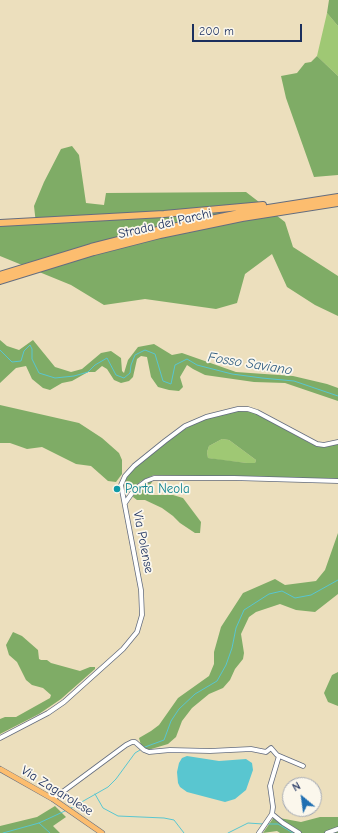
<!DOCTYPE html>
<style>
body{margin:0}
#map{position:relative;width:338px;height:833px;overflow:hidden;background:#ecdfbd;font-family:"Comic Neue",sans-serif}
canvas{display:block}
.north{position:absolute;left:282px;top:777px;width:40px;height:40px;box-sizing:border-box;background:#fbf7ec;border:1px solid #a1a7b3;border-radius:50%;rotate:331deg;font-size:11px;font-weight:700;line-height:16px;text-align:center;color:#1b2f5e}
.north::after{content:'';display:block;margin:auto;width:14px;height:18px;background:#1f6fb2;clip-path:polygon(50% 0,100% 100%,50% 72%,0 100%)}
.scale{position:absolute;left:192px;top:24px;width:110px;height:18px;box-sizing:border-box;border:2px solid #1b2f5e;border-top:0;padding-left:5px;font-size:12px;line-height:14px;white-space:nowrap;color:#1b2f5e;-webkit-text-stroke:3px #fbf7ec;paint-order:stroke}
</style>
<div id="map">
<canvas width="338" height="833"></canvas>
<div class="north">N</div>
<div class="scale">200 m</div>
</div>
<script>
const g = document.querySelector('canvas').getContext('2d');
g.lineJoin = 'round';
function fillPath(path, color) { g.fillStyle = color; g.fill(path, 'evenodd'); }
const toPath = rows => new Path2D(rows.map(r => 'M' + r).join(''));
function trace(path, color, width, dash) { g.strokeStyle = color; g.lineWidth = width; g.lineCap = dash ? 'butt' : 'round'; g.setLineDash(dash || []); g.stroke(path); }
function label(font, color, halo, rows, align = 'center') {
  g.font = font + ' "Comic Neue",sans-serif'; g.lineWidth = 3.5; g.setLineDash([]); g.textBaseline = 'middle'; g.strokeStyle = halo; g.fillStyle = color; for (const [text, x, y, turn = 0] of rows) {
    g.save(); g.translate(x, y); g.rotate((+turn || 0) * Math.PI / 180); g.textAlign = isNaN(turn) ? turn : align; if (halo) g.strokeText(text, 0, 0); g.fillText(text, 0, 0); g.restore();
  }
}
const green = toPath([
 [327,13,338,26,338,76,317,56],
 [222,439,229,440,256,460,255,463,247,463,220,460,208,458,207,452,209,446]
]);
const forest = toPath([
 [329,0,338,0,338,26,327,13],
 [317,56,338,76,338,175,314,177,286,98,281,76,297,73,305,63,311,62],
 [72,146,79,155,86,203,104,205,106,193,246,192,285,222,293,247,338,276,338,316,315,305,287,287,272,254,245,274,237,303,216,309,145,299,104,305,71,285,0,256,0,226,36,224,34,206,44,182,61,149],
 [0,340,7,346,19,350,33,340,55,367,71,372,82,369,101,353,111,351,121,358,122,371,124,373,128,360,138,347,154,344,172,355,182,353,236,372,293,376,327,384,338,388,338,401,285,383,254,382,205,375,193,369,187,365,180,377,183,387,179,391,169,390,158,387,151,377,147,357,141,356,137,359,133,377,129,381,121,383,114,380,107,369,102,366,95,372,88,372,72,381,62,383,50,390,43,388,32,379,26,366,16,368,0,383],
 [0,405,79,423,102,438,119,453,122,460,122,474,116,482,108,481,91,466,76,464,42,447,27,449,10,443,0,443],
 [238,411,254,412,310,443,321,447,338,444,338,479,154,475,141,481,126,494,124,491,123,483,132,469,180,432,197,422,215,415],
 [222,439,229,440,256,460,255,463,247,463,208,458,207,452,209,446],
 [151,480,152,482,146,491,146,493,153,495,173,495,183,498,201,522,200,533,195,533,180,523,173,516,162,508,145,500,137,500,133,497,134,492],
 [338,533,338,594,315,612,296,610,280,604,256,612,249,617,241,634,244,653,243,659,235,669,230,680,223,688,209,694,192,708,182,721,176,737,168,744,148,750,145,749,141,745,139,738,151,731,159,725,178,698,209,676,214,664,214,652,221,627,243,593,275,579,285,585,316,581,325,570],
 [13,632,22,636,38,650,39,659,41,660,47,660,51,663,80,671,90,667,95,667,95,669,61,699,39,714,0,734,0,719,5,717,16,717,50,698,51,695,43,688,32,685,26,680,17,662,9,655,6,645],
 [338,672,338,706,328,702,324,693,332,675],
 [55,806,66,817,53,826,60,833,0,833,0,826,37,817],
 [274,817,301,822,320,817,338,817,338,833,280,833,277,831,263,833]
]);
const water = toPath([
 [187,756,219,761,246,759,252,763,253,770,246,790,235,799,225,802,187,792,180,787,178,783,177,772,179,763,182,758]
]);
const stream = toPath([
 [0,350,12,362,21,361,24,351,30,345,32,349,32,359,39,373,55,378,74,376,88,372,95,365,107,358,116,375,124,378,130,373,131,365,135,355,145,350,155,354,163,381,171,384,175,365,187,359,197,365,232,374,262,378,294,381,338,396],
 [145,747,164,740,171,721,179,709,195,694,217,681,226,665,232,648,236,628,244,610,269,594,282,591,295,598,311,595,338,580],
 [95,794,103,808,118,816,164,818,174,820,184,833],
 [71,808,108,787,116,779,135,753,140,750],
 [39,823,50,833],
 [268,824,278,824,293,833],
 [3,833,39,823,67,810],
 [228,833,248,823,263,824]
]);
const minor = toPath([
 [125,503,132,493,138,487,146,481,154,478,234,478,338,481],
 [0,738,48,713,64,702,123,649,137,632,142,615,141,590,121,485,125,476,134,466,165,441,185,426,206,417,238,409,248,409,257,412,317,444,324,445,338,442],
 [53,799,126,745,132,742,135,742,144,750,149,752,170,750,210,751,251,749,266,752,271,748,277,755,303,766],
 [272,814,283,823,299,833],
 [259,833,272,814,273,807,270,786,279,756],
 [327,833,338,829]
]);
const major = toPath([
 [0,769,53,799,102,833]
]);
const highway = toPath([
 [0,223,164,214,263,205],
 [0,275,91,247,158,230,249,211,338,197],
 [0,281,94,252,160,235,242,218,338,203]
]);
const markers = [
 [117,489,4,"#0f9aa8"]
];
const streetNames = [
 ["Strada dei Parchi",165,224,-13],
 ["Via Polense",143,542,79],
 ["Via Zagarolese",57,791,32]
];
const cultureNames = [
 ["Porta Neola",125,489]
];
const waterNames = [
 ["Fosso Saviano",250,364,9]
];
fillPath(green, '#9fc874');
fillPath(forest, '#7fac66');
fillPath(water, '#59c6d0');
trace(stream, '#59c6d0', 1);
trace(minor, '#646d7f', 5.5);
trace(major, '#646d7f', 6);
trace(highway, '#646d7f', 8);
trace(minor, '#fff', 4);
trace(major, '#fcbd6f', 5);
trace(highway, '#fcbd6f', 6);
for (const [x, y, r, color] of markers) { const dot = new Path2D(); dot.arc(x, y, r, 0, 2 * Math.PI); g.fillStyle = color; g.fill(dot); trace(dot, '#fbf7ec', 1.5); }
label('13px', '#1b2f5e', '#fbf7ec', streetNames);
label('13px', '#0d838f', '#fbf7ec', cultureNames, 'left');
label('italic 14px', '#2e5c80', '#fbf7ec', waterNames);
</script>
